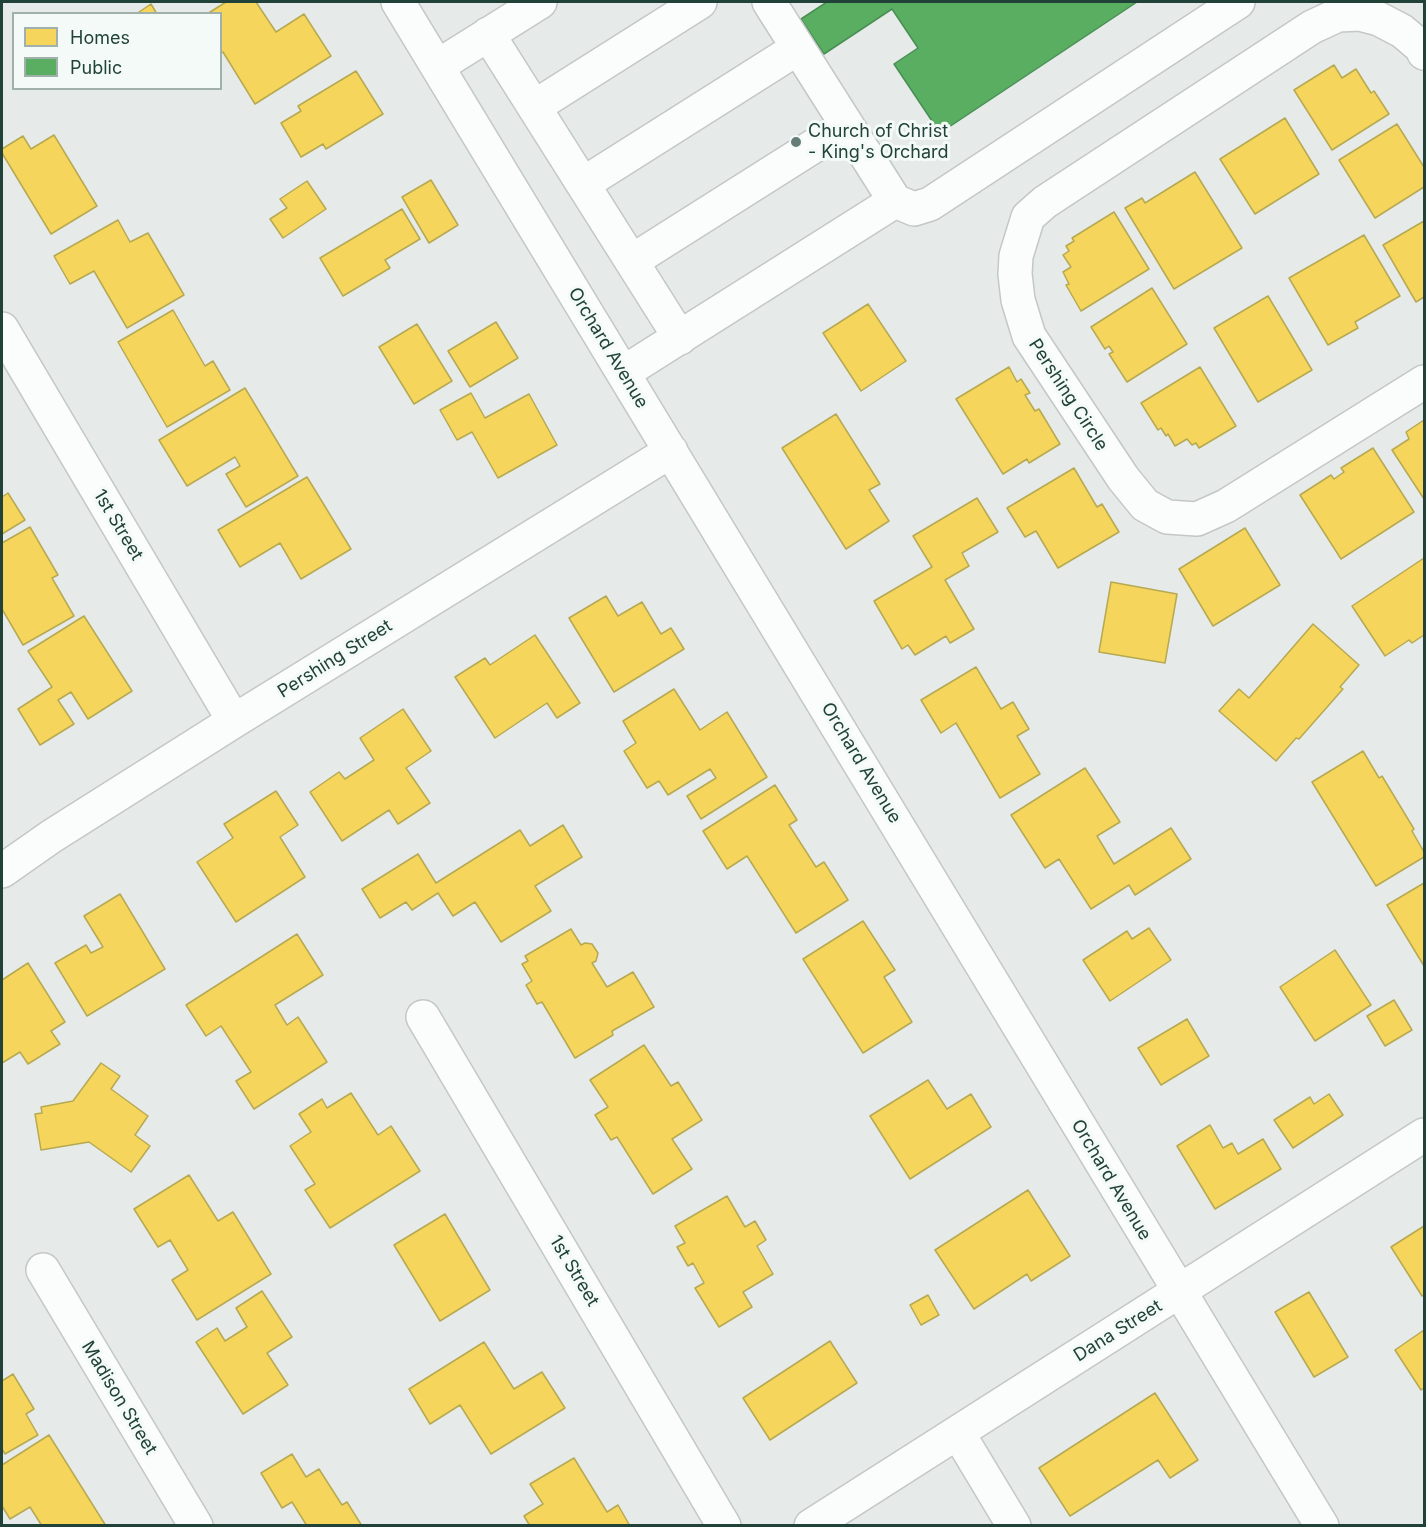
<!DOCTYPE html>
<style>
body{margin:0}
#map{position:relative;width:1426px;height:1527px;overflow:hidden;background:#e6ebe9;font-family:Inter,sans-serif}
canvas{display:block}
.frame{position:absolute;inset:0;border:3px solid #214239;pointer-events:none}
.legend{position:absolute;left:12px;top:12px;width:210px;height:78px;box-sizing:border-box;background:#f4faf7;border:2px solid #a0b0ab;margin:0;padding:8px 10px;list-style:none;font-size:18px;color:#214239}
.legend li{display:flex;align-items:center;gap:12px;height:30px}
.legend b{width:30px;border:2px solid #a0b0ab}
</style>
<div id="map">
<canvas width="1426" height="1527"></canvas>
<div class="frame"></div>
<ul class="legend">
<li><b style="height:16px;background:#f6d55c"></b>Homes</li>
<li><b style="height:16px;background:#5aae61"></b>Public</li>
</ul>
</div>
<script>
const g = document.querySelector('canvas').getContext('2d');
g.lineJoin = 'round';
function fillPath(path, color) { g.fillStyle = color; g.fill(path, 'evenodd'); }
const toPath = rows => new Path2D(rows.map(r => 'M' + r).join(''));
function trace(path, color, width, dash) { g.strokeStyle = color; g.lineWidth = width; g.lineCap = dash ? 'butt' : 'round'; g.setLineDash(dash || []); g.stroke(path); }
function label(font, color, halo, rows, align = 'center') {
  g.font = font + ' Inter,sans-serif'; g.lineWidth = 6; g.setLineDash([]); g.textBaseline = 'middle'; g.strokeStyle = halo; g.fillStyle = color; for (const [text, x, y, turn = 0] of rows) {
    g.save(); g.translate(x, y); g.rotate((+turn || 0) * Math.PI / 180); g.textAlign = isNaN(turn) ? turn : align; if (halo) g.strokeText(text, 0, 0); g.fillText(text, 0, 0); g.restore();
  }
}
const homes = toPath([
 [226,2,256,2,276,32,304,14,331,56,255,104,223,52,220,54,220,14,207,14,226,2],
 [151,4,157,14,136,14,151,4],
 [1334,65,1342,78,1356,69,1371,93,1374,91,1389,114,1332,150,1294,90,1334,65],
 [356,71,383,114,326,149,323,144,301,157,281,123,301,111,298,106,356,71],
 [1285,118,1319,174,1255,214,1220,159,1285,118],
 [1397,124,1424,167,1424,187,1375,218,1339,160,1397,124],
 [54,135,97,206,51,234,2,153,2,149,23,136,31,149,54,135],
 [1195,172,1242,248,1174,289,1125,208,1142,198,1145,203,1195,172],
 [431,180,458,225,429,243,402,197,431,180],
 [307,181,326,209,283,238,270,219,287,208,280,199,307,181],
 [402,209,420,239,385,260,390,268,343,296,320,258,402,209],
 [1114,212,1149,269,1081,311,1066,285,1069,284,1063,272,1071,267,1063,255,1069,251,1066,246,1074,241,1072,238,1114,212],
 [118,220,130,242,148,233,184,295,127,328,94,271,70,284,54,256,118,220],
 [1424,221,1424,297,1416,302,1383,245,1424,221],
 [1364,235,1400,296,1355,322,1358,328,1328,345,1289,278,1364,235],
 [1152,288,1187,344,1127,382,1109,354,1113,352,1109,346,1105,349,1091,327,1152,288],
 [1268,296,1312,370,1258,402,1214,328,1268,296],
 [868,304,906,361,861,391,823,333,868,304],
 [173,310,205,366,213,361,230,390,167,427,118,342,173,310],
 [496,322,518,358,470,387,448,351,496,322],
 [417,324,452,381,414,404,379,347,417,324],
 [1009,367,1017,382,1021,379,1030,393,1025,395,1035,411,1039,409,1060,444,1029,463,1027,459,1003,474,956,399,1009,367],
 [1200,367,1236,426,1199,448,1196,443,1192,445,1187,439,1175,446,1168,434,1166,436,1161,428,1158,430,1141,403,1200,367],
 [245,388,298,476,246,507,226,474,240,466,235,457,187,486,159,440,245,388],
 [471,393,485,418,529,394,557,445,498,478,472,432,457,440,440,410,471,393],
 [836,414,880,484,869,490,889,521,846,549,782,448,836,414],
 [1424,420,1424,499,1392,450,1409,439,1406,432,1424,420],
 [1373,448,1414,512,1341,559,1300,495,1331,475,1334,479,1344,472,1341,468,1373,448],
 [1074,468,1097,507,1102,504,1119,532,1058,568,1036,531,1025,537,1007,508,1074,468],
 [307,477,351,549,301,579,280,543,240,567,218,530,307,477],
 [8,493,25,520,2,534,2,497,8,493],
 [977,498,998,532,962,553,969,566,945,580,974,629,950,643,946,636,915,655,908,645,902,649,874,601,932,567,913,536,977,498],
 [30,527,58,575,52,578,74,616,23,645,2,609,2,543,30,527],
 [1245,528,1280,585,1213,626,1179,569,1245,528],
 [1424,558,1424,635,1412,643,1409,640,1385,656,1352,606,1424,558],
 [1111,582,1177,594,1165,663,1099,652,1111,582],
 [606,596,618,616,642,602,661,634,671,628,684,649,614,692,569,618,606,596],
 [84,616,132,691,88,719,71,692,58,700,74,724,40,745,18,709,52,687,28,651,84,616],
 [1313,624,1359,665,1340,687,1343,689,1299,739,1296,738,1276,761,1219,711,1239,689,1249,698,1313,624],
 [535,635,580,703,557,718,547,703,495,738,455,677,485,658,490,665,535,635],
 [976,667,1001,709,1013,702,1029,729,1017,736,1040,774,1000,798,956,723,941,733,921,700,976,667],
 [674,689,700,730,727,712,767,777,701,819,687,796,716,778,710,769,668,795,659,781,647,788,624,751,636,743,623,721,674,689],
 [403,709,431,751,406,768,430,803,398,824,389,810,342,841,310,792,339,772,345,779,374,760,360,738,403,709],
 [1363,751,1379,778,1382,776,1414,829,1412,831,1424,852,1424,857,1376,886,1312,782,1363,751],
 [1085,768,1120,822,1097,836,1114,864,1171,828,1191,859,1135,895,1129,885,1091,909,1059,859,1045,868,1011,815,1085,768],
 [775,785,797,820,789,825,816,867,824,862,848,900,796,933,747,856,727,869,703,831,775,785],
 [276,791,298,825,280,837,305,877,236,922,197,862,233,838,224,824,276,791],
 [563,825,582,857,535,886,551,911,501,942,475,902,453,916,438,893,412,910,406,902,380,918,362,889,418,854,436,883,520,830,530,846,563,825],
 [1424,883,1424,966,1387,905,1424,883],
 [120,894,165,969,87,1016,55,963,86,945,91,953,103,947,84,916,120,894],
 [863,921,895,970,884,977,912,1022,863,1053,803,959,863,921],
 [1149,928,1171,960,1110,1001,1083,960,1127,931,1132,939,1149,928],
 [571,929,581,945,585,943,592,944,598,953,596,961,592,963,607,987,633,972,654,1007,612,1031,613,1035,575,1058,542,1002,537,1004,526,985,532,981,522,964,528,961,525,956,571,929],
 [297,934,323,975,275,1005,287,1025,298,1017,327,1062,254,1109,236,1081,251,1072,221,1026,206,1036,186,1005,297,934],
 [1335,950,1371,1005,1315,1041,1280,987,1335,950],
 [28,963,65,1022,51,1031,60,1044,28,1064,20,1052,2,1063,2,980,28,963],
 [1394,1000,1412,1030,1385,1046,1367,1016,1394,1000],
 [1187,1019,1209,1056,1161,1085,1138,1048,1187,1019],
 [644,1045,671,1086,678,1082,702,1120,672,1139,692,1169,653,1194,617,1137,611,1140,595,1115,608,1107,590,1080,644,1045],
 [101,1063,120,1076,111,1089,148,1116,135,1135,150,1146,131,1172,89,1142,41,1150,35,1114,42,1113,41,1107,73,1101,101,1063],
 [928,1080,947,1109,971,1094,991,1127,910,1179,870,1116,928,1080],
 [351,1093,378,1135,391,1126,420,1171,330,1228,305,1190,315,1184,290,1146,311,1132,299,1114,322,1099,327,1108,351,1093],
 [1329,1094,1343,1115,1293,1148,1274,1120,1310,1097,1314,1104,1329,1094],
 [1210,1125,1223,1148,1232,1143,1238,1154,1263,1139,1281,1169,1215,1209,1177,1146,1210,1125],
 [189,1175,218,1221,233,1212,271,1274,197,1320,172,1280,188,1270,170,1240,158,1247,134,1209,189,1175],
 [1028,1190,1070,1256,1031,1281,1027,1274,974,1309,935,1250,1028,1190],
 [727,1196,745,1227,755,1221,766,1240,757,1246,773,1274,743,1292,752,1307,719,1327,695,1288,704,1283,693,1263,688,1266,677,1247,685,1243,675,1226,727,1196],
 [445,1214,490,1290,440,1321,394,1245,445,1214],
 [1424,1226,1424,1295,1422,1296,1391,1247,1424,1226],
 [262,1291,292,1337,267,1353,288,1385,243,1414,196,1342,217,1328,225,1341,247,1327,236,1308,262,1291],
 [1309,1292,1348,1357,1314,1377,1275,1312,1309,1292],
 [928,1295,939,1315,921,1325,910,1305,928,1295],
 [1424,1330,1424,1388,1421,1390,1395,1350,1424,1330],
 [830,1341,857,1383,770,1440,743,1398,830,1341],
 [484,1342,514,1389,542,1372,565,1408,491,1454,460,1405,430,1424,409,1389,484,1342],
 [13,1374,34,1409,26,1414,38,1435,5,1454,2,1449,2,1381,13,1374],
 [1155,1393,1198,1460,1170,1478,1158,1460,1070,1516,1039,1468,1155,1393],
 [49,1435,106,1526,42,1526,30,1507,10,1519,2,1506,2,1465,49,1435],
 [292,1454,306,1477,319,1469,342,1505,347,1502,362,1526,307,1526,292,1502,282,1508,261,1473,292,1454],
 [574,1458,607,1512,618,1505,630,1526,530,1526,524,1516,543,1504,530,1484,574,1458]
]);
const public = toPath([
 [827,2,1137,2,940,133,894,64,918,48,892,9,824,54,801,19,827,2]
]);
const minor = toPath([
 [398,2,1322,1526],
 [488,34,680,338],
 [1424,53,1421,47,1402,31,1379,19,1360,14,1338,15,1312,27,1045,202,1028,217,1016,256,1015,274,1018,300,1029,336,1123,478,1145,505,1167,517,1197,519,1226,506,1424,382],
 [438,66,540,2],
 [534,107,700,2],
 [583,184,798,48],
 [895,201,914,209,930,204,1238,2],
 [632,261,847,125],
 [2,329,234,721],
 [623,373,895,201,769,2],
 [2,871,52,836,234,721,671,451],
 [423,1017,724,1526],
 [43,1270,196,1526],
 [958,1433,1014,1526],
 [811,1526,1424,1135]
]);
const markers = [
 [796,142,6,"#667d77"]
];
const poiNames = [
 ["Church of Christ",808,132],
 ["- King's Orchard",808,153]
];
const streetNames = [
 ["Orchard Avenue",608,348,59],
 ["Pershing Circle",1068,395,57],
 ["1st Street",118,525,59],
 ["Pershing Street",335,659,-32],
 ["Orchard Avenue",861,763,59],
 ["Orchard Avenue",1111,1180,59],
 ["1st Street",574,1271,59],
 ["Dana Street",1118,1331,-32],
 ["Madison Street",119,1398,59]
];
fillPath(homes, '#f6d55c');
trace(homes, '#b6a952', 1.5);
fillPath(public, '#5aae61');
trace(public, '#498e55', 1.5);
trace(minor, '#c3c8c6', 36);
trace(minor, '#fbfcfc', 33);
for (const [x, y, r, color] of markers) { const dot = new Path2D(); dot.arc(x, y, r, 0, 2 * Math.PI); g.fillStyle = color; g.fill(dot); trace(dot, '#f4faf7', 2); }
label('18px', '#214239', '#f4faf7', poiNames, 'left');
label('18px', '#214239', '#f4faf7', streetNames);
</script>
